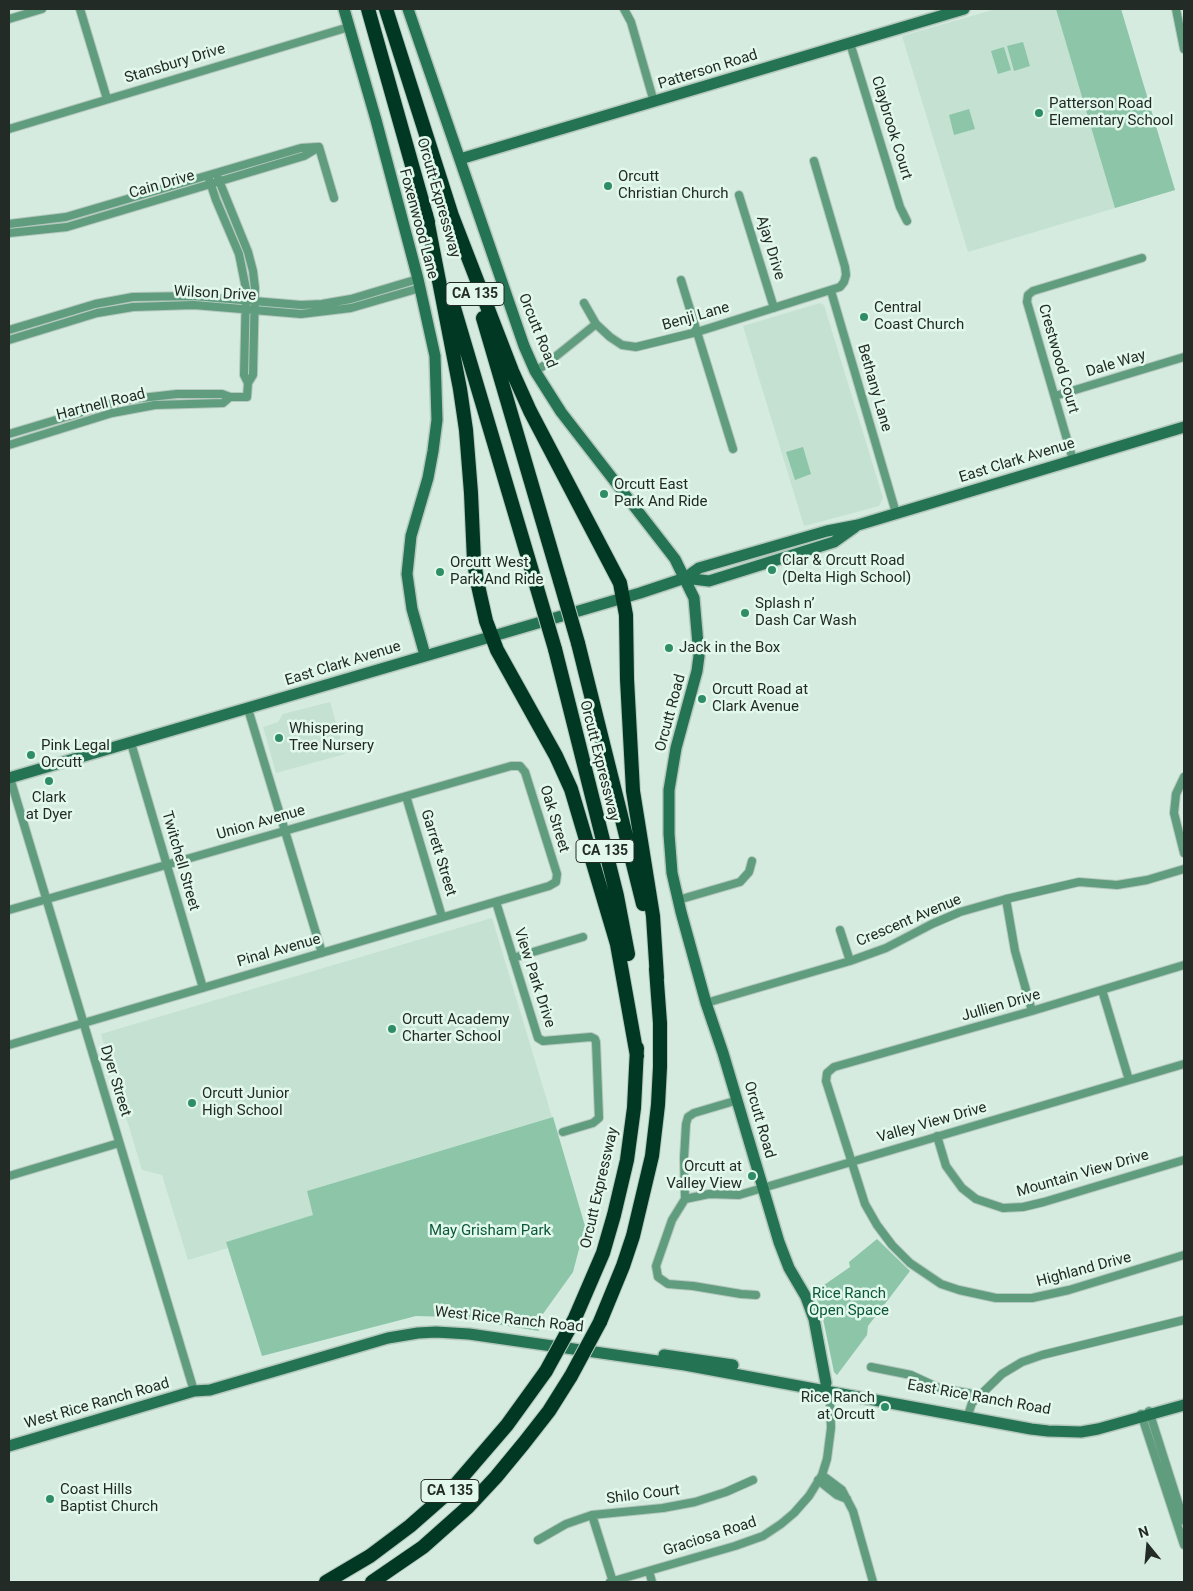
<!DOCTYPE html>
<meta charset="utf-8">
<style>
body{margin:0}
#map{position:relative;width:1193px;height:1591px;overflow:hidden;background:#d5ebdf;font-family:Roboto,sans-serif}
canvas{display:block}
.frame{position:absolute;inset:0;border:10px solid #232b26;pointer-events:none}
.north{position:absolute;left:1123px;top:1521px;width:50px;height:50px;-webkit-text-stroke:4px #e3f8ec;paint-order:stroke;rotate:343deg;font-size:14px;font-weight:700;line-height:20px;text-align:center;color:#232b26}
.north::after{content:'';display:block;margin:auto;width:18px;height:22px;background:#232b26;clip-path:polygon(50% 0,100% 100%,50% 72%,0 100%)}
</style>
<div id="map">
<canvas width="1193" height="1591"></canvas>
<div class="frame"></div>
<div class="north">N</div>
</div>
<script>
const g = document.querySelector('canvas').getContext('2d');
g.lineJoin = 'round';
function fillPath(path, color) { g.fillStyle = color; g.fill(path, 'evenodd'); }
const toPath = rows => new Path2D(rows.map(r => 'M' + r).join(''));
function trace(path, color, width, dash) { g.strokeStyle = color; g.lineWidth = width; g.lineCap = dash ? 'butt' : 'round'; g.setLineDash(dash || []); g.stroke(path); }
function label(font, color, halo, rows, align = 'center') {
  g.font = font + ' Roboto,sans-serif'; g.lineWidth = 5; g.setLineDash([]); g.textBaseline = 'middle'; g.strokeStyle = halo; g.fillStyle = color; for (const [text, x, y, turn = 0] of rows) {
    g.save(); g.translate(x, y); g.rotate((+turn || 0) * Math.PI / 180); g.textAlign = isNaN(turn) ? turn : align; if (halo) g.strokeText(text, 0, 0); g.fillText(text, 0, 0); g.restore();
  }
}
const built = toPath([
 [996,9,1121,9,1175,190,968,252,902,36],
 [820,303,824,305,883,498,879,506,804,526,743,326],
 [330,702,345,754,276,773,263,727,278,722,283,714],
 [492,918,552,1117,307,1191,314,1215,226,1242,228,1248,188,1260,162,1175,142,1170,101,1034]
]);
const green = toPath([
 [1056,9,1121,9,1175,190,1115,208],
 [1023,42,1030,66,1014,71,1007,46],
 [1004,47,1011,70,998,74,991,51],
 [969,109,975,129,954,135,949,115],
 [803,447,811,474,795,480,786,452],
 [553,1117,585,1226,573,1272,540,1318,539,1331,451,1317,416,1316,262,1356,226,1242,313,1215,307,1191],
 [877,1239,910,1271,868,1326,867,1335,837,1375,834,1372,821,1309,814,1292,850,1267,849,1262]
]);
const street = toPath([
 [80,9,107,99],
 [624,9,631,22,654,102],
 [1176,9,1184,49],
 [9,19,42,9],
 [850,43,900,207,907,221],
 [9,129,349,27],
 [319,147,334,198],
 [218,178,248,252,253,271,255,288,253,375,248,383],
 [739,195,774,308],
 [9,224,66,217,301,148,317,147],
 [9,233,67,227,304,156,319,147],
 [681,280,733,449],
 [831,291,896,513],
 [584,303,596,324,610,337,622,345,636,347,697,332,840,287,844,282,846,275,845,267,814,161],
 [9,330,95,304,133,297,194,296,301,305,322,304,351,299,418,279],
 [9,340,97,313,133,307,194,305,301,314,351,308,420,288],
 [535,371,545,365,596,324],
 [1055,396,1184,357],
 [9,434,109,404,132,399,177,394,222,394,230,397,247,397,248,383,244,375,246,289,239,254,216,200,208,176],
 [9,445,112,413,155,405,223,403,230,397],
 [1073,460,1027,302,1028,295,1033,291,1142,258],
 [248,709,322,953],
 [131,743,203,988],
 [1184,777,1176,794,1174,813,1184,853],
 [10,778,194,1391],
 [406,796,442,917],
 [1006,899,1015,951,1032,1011],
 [678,900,740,882,749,872,752,861],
 [496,902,538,1038,543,1041,591,1037,595,1039,596,1042,599,1118,593,1123,563,1132],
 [9,910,511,766,520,766,525,772,557,874,556,882,549,886,9,1045],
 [840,930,850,961],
 [513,958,583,937],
 [1184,965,1032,1011,834,1067,827,1073,826,1081,865,1204,877,1225,892,1245,910,1263,941,1284,959,1290,996,1298,1032,1298,1069,1290,1184,1255],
 [1102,990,1129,1080],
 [706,1003,850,961,886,948,932,924,960,912,1006,899,1079,882,1117,885,1147,880,1184,869],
 [738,1100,694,1113,688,1117,686,1124,684,1158,685,1199,672,1220,656,1266,658,1277,668,1284,693,1286,741,1294,756,1295],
 [937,1136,946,1166,962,1188,976,1199,1003,1208,1023,1207,1044,1202,1184,1160],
 [9,1176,119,1143],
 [685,1199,709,1194,739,1195,1184,1064],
 [871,1367,911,1375,939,1388,979,1395],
 [1149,1411,1184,1521],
 [969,1412,972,1403,1002,1374,1022,1362,1042,1355,1184,1320],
 [1141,1414,1184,1545],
 [822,1475,842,1490,853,1511,873,1582],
 [818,1480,837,1495,847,1499],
 [592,1515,613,1582],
 [538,1540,566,1524,592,1515,663,1508,695,1502,726,1492,753,1480],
 [649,1571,652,1582],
 [610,1582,735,1546,763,1536,781,1524,794,1513,809,1496,822,1475,827,1459,831,1428,830,1402,827,1388]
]);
const secondary = toPath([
 [344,9,376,120,418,279,435,356,437,420,433,451,428,478,411,536,407,574,412,609,425,655],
 [408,9,524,346,535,371,561,412,675,559,694,598,699,656,697,671,676,748,669,790,669,834,672,873,681,912,706,1003,723,1053,779,1242,789,1268,806,1297,814,1319,826,1383],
 [460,159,964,9],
 [685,578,709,581,834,542,855,527],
 [9,778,640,593,685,578,699,568,827,531,858,525,1184,427],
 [664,1355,733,1365],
 [9,1446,194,1391,210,1390,388,1338,418,1333,436,1332,469,1334,685,1365,1031,1429,1048,1431,1081,1432,1098,1429,1184,1405]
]);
const highway = toPath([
 [368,9,428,222],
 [386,9,452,216],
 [449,208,512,371,530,411,620,583,626,615,627,679,633,791,653,916,657,978],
 [426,214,460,389,466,430,471,493,474,561,477,581,486,621,497,650,556,756,571,789,617,944,637,1056],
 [449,291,537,588],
 [483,318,560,581],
 [578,643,643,904],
 [555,649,617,896,628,954],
 [575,1318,603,1253,614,1215,627,1160,634,1108,637,1048],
 [600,1322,623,1266,633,1236,652,1156,658,1105,660,1067,660,1023,656,969],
 [326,1582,370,1556,410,1526,451,1490,507,1425,546,1371],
 [372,1582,423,1547,468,1507,496,1477,524,1443,549,1411,571,1376]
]);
const highwayBridge = toPath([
 [560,581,578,643],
 [537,588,555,649],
 [546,1371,575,1318],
 [571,1376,600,1322]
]);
const markers = [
 [1039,113,5,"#2e8d65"],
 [608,186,5,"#2e8d65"],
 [864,317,5,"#2e8d65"],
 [604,494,5,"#2e8d65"],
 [772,570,5,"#2e8d65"],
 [440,572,5,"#2e8d65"],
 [745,613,5,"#2e8d65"],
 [669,648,5,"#2e8d65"],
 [702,699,5,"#2e8d65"],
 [279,738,5,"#2e8d65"],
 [31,755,5,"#2e8d65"],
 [49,781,5,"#2e8d65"],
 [392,1029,5,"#2e8d65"],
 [192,1103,5,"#2e8d65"],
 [752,1176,5,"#2e8d65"],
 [885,1407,5,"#2e8d65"],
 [50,1499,5,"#2e8d65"]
];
const shields = [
 [475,294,58],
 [605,851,58],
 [450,1491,58]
];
const shieldNames = [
 ["CA 135",475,294],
 ["CA 135",605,851],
 ["CA 135",450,1491]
];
const streetNames = [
 ["Stansbury Drive",175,64,-17],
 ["Patterson Road",708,70,-17],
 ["Claybrook Court",891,128,73],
 ["Cain Drive",162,185,-16],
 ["Orcutt Expressway",438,198,74],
 ["Foxenwood Lane",418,224,75],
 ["Ajay Drive",770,248,73],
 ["Wilson Drive",215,294,3],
 ["Benji Lane",696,317,-16],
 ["Orcutt Road",537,331,68],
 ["Crestwood Court",1058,359,74],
 ["Dale Way",1116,364,-17],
 ["Bethany Lane",874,388,74],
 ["Hartnell Road",101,405,-14],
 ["East Clark Avenue",1017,461,-17],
 ["East Clark Avenue",343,664,-17],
 ["Orcutt Road",671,713,-75],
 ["Orcutt Expressway",599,761,76],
 ["Oak Street",554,819,73],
 ["Union Avenue",261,823,-16],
 ["Garrett Street",438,853,73],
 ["Twitchell Street",180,861,74],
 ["Crescent Avenue",909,921,-23],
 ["Pinal Avenue",279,951,-16],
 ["View Park Drive",534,978,72],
 ["Jullien Drive",1001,1006,-16],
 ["Dyer Street",115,1081,73],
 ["Orcutt Road",759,1120,74],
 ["Valley View Drive",932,1123,-16],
 ["Mountain View Drive",1083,1174,-16],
 ["Orcutt Expressway",600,1188,-77],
 ["Highland Drive",1084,1270,-15],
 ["West Rice Ranch Road",509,1320,6],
 ["East Rice Ranch Road",979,1398,10],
 ["West Rice Ranch Road",97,1404,-16],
 ["Shilo Court",643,1495,-7],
 ["Graciosa Road",710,1537,-18]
];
const poiNames = [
 ["Patterson Road",1049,104],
 ["Elementary School",1049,121],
 ["Orcutt",618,177],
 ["Christian Church",618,194],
 ["Central",874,308],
 ["Coast Church",874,325],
 ["Orcutt East",614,485],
 ["Park And Ride",614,502],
 ["Clar & Orcutt Road",782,561],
 ["(Delta High School)",782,578],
 ["Orcutt West",450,563],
 ["Park And Ride",450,580],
 ["Splash n’",755,604],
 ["Dash Car Wash",755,621],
 ["Jack in the Box",679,648],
 ["Orcutt Road at",712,690],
 ["Clark Avenue",712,707],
 ["Whispering",289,729],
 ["Tree Nursery",289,746],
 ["Pink Legal",41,746],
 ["Orcutt",41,763],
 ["Clark",49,798,"center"],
 ["at Dyer",49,815,"center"],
 ["Orcutt Academy",402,1020],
 ["Charter School",402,1037],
 ["Orcutt Junior",202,1094],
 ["High School",202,1111],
 ["Orcutt at",742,1167,"right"],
 ["Valley View",742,1184,"right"],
 ["Rice Ranch",875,1398,"right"],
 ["at Orcutt",875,1415,"right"],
 ["Coast Hills",60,1490],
 ["Baptist Church",60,1507]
];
const parkNames = [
 ["May Grisham Park",490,1231],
 ["Rice Ranch",849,1294],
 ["Open Space",849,1311]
];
fillPath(built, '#c4e1d1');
fillPath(green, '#8cc5a8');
trace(street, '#b5c8be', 10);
trace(secondary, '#b5c8be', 14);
trace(highway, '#b5c8be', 16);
trace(street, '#609c7e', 8);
trace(secondary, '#247352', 11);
trace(highway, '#003823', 14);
trace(highwayBridge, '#b5c8be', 16, []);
trace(highwayBridge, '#003823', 14);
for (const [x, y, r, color] of markers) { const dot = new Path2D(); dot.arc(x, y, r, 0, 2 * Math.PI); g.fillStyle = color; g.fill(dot); trace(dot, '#e3f8ec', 2); }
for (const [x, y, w] of shields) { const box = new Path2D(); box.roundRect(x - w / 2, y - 11.5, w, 23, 4); g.fillStyle = '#e3f8ec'; g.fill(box); trace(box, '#232b26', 1); }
label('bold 14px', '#232b26', null, shieldNames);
label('15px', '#232b26', '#e3f8ec', streetNames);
label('15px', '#232b26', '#e3f8ec', poiNames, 'left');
label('15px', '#0b583b', '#e3f8ec', parkNames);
</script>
